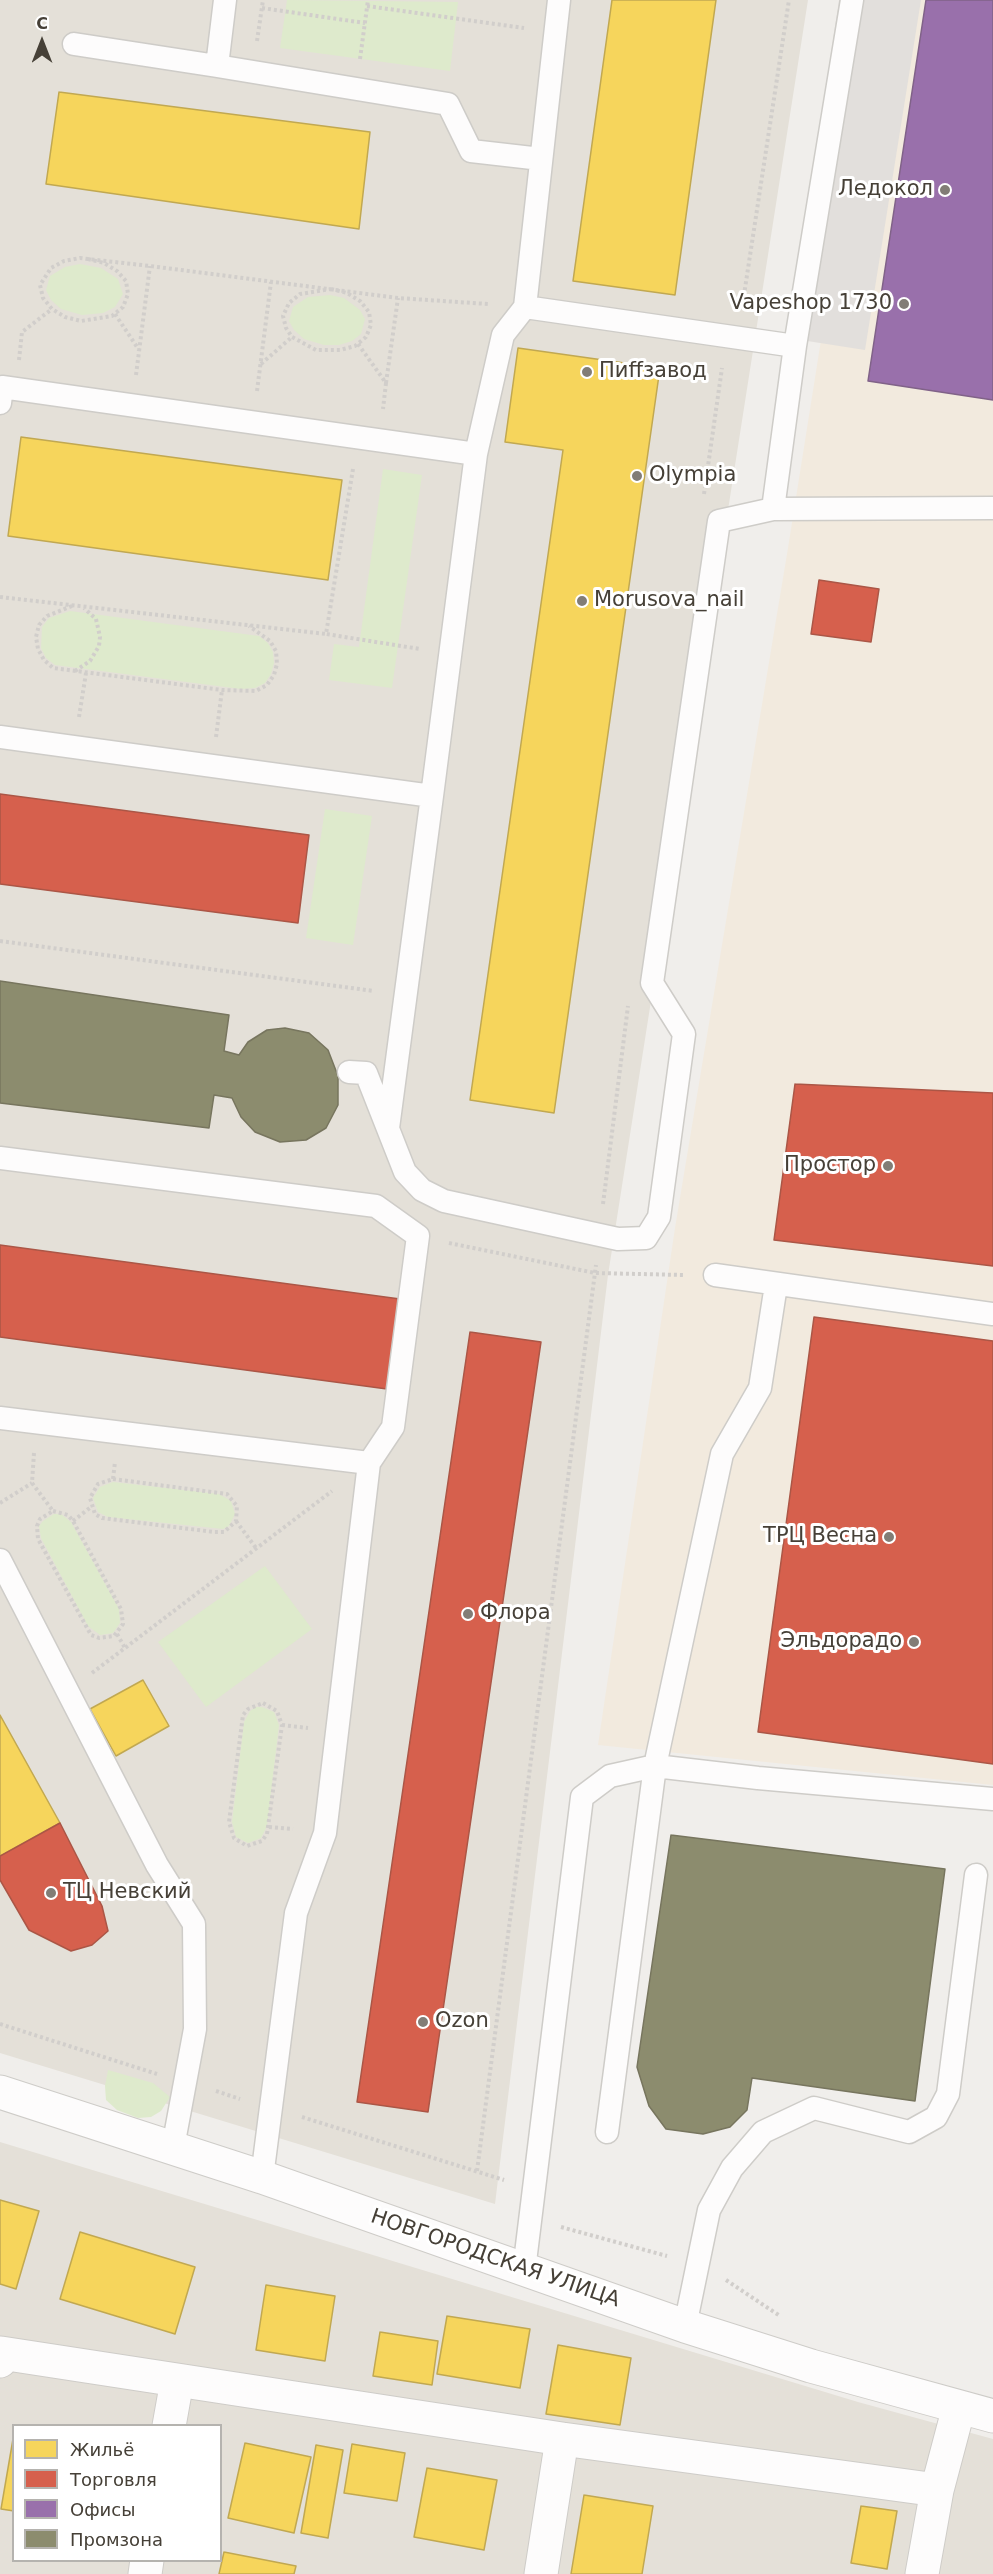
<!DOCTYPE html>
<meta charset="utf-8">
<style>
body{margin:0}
#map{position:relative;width:993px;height:2574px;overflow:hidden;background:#f0eeeb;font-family:"DejaVu Sans",sans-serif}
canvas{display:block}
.legend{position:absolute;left:12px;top:2424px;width:210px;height:138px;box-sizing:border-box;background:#fff;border:2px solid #b5b3af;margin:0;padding:8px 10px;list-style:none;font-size:18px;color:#464037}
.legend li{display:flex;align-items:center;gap:12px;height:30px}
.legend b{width:30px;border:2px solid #b5b3af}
.north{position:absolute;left:12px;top:12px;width:60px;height:60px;-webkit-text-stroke:4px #fff;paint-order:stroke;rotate:0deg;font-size:16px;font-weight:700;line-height:24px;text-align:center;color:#464037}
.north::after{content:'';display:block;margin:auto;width:21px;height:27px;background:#464037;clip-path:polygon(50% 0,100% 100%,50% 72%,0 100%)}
</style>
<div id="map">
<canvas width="993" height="2574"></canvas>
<ul class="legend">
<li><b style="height:16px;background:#f6d55c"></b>Жильё</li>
<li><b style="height:16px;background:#d6604d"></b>Торговля</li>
<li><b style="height:16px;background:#9970ab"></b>Офисы</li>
<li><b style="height:16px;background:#8c8c6e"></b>Промзона</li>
</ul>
<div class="north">С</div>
</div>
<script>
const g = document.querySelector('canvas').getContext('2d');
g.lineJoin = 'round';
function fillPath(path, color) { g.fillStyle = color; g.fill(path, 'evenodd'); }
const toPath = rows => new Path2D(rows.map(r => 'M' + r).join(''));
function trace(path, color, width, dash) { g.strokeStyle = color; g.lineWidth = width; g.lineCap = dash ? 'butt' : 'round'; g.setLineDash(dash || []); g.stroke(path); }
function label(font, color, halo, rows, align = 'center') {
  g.font = font + ' "DejaVu Sans",sans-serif'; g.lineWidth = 6; g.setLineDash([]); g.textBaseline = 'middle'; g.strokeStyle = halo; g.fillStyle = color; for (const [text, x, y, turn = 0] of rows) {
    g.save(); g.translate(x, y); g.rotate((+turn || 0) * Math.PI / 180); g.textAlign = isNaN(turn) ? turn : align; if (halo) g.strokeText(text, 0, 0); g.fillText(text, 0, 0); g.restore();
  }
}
const residential = toPath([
 [0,0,808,0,608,1275,495,2204,0,2053],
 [0,2142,858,2402,993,2439,993,2574,0,2574],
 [14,2426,220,2426,220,2560,14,2560]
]);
const commercial = toPath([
 [875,0,993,0,993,1785,598,1745,675,1228,788,548]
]);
const green = toPath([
 [287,0,458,2,450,71,280,48],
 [80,264,101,268,118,279,123,294,115,307,103,313,82,315,61,309,51,300,46,290,50,276,65,267],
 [330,295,344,298,360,310,365,319,361,334,352,341,339,345,324,345,304,339,294,330,289,321,293,307,308,297],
 [383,469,422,475,392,688,329,680,334,644,359,647],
 [70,611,259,636,268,643,273,652,274,663,271,674,265,683,255,688,241,689,55,665,46,658,41,648,42,627,49,618],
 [325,809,372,816,353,945,306,938],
 [113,1482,219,1494,231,1501,235,1514,229,1526,223,1529,108,1517,98,1512,93,1498,100,1487],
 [54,1514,61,1514,71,1522,119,1609,120,1623,113,1633,100,1635,88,1626,41,1538,39,1526,43,1521],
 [265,1566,312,1629,206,1707,158,1642],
 [256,1707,262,1707,274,1712,279,1725,267,1826,261,1838,248,1843,236,1837,232,1822,244,1722,250,1711],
 [108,2070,153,2083,170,2097,161,2111,151,2117,138,2118,117,2110,106,2100,105,2086]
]);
const parking = toPath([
 [839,0,921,0,865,350,788,338]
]);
const homes = toPath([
 [612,0,716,0,675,295,573,281,612,0],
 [59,92,370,132,359,229,46,184,59,92],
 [518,348,660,368,554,1113,470,1100,563,450,505,442,518,348],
 [21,437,342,480,328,580,8,536,21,437],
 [143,1680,169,1726,116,1756,90,1709,143,1680],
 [0,1715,60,1823,0,1856,0,1715],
 [0,2200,39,2211,16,2289,0,2284,0,2200],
 [80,2232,195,2267,175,2334,60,2299,80,2232],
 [266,2285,335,2296,325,2361,256,2350,266,2285],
 [447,2316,530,2329,520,2388,437,2374,447,2316],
 [380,2332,438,2341,432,2385,373,2376,380,2332],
 [558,2345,631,2358,620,2425,546,2414,558,2345],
 [13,2439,14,2439,14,2511,1,2509,13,2439],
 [245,2443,311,2457,294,2533,228,2518,245,2443],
 [352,2444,405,2453,397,2501,344,2493,352,2444],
 [316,2445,343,2450,328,2538,301,2533,316,2445],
 [427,2468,497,2480,484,2550,414,2537,427,2468],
 [584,2495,653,2506,642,2574,571,2574,584,2495],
 [861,2506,897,2511,887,2569,851,2563,861,2506],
 [224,2552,296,2566,294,2574,219,2574,224,2552]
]);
const shops = toPath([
 [819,580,879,589,871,642,811,634,819,580],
 [0,794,309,835,298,923,0,884,0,794],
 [795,1084,993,1093,993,1266,774,1240,795,1084],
 [0,1245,400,1299,387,1389,0,1337,0,1245],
 [814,1317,993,1341,993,1764,758,1732,814,1317],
 [470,1332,541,1342,428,2112,357,2102,470,1332],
 [60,1823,102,1906,108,1931,92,1945,71,1951,29,1930,0,1880,0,1856,60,1823]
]);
const offices = toPath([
 [926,0,993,0,993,400,868,381,926,0]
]);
const industry = toPath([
 [0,981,229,1015,224,1051,239,1055,248,1042,267,1030,285,1028,309,1033,328,1050,338,1076,338,1105,326,1128,306,1140,280,1142,255,1132,241,1117,232,1098,214,1095,209,1128,0,1103,0,981],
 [671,1835,945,1869,915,2101,752,2078,747,2110,730,2127,703,2134,666,2129,649,2106,637,2067,671,1835]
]);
const path = toPath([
 [367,6,524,28],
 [262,8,365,23],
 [257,41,263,0],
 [360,59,368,0],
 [88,259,104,263,117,271,126,281,128,294,123,307,112,316,81,321,65,317,52,309,43,298,40,285,51,268,64,261,80,258,88,259,150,266,398,298,488,304],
 [331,289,347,293,360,301,369,312,371,325,366,337,355,346,340,350,316,350,292,337,286,328,283,316,289,303,300,294,331,289],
 [742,308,789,0],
 [115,314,139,350],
 [358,344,386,383,383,409],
 [19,360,22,332,52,309],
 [261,364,292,337],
 [136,375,150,266],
 [386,383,398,298],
 [257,391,271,282],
 [353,469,326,634,420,649],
 [704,494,722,368],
 [0,597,326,634],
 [72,606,47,616,39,625,36,637,38,649,44,660,53,668,222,690,256,691,267,685,274,675,277,664,276,651,270,641,249,626],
 [75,671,90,661,99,646,100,637,96,619,84,608],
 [79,717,86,673],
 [216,737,222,690],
 [0,941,374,991],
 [603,1204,628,1006],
 [449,1243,595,1273,684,1275],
 [34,1453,32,1483,53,1511],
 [113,1479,227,1494,237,1506,236,1521,224,1532,214,1532,102,1518,95,1514,90,1498,98,1484,113,1479],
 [113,1479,115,1462],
 [0,1503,32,1483],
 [53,1511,68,1515,73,1521,121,1609,123,1624,114,1636,99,1638,91,1635,38,1539,37,1526,40,1519,53,1511],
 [73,1521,91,1507],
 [236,1521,256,1548],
 [117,1634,125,1648],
 [92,1673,332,1491],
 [263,1703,277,1711,282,1725,267,1834,262,1841,247,1846,234,1838,229,1822,243,1715,248,1709,263,1703],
 [282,1725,308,1728],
 [269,1827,293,1829],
 [0,2024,157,2074],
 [216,2091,240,2099],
 [302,2117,504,2180],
 [477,2171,596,1265],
 [561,2227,667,2256],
 [726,2280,780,2316]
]);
const lane = toPath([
 [225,0,217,66,448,104,471,151,541,159],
 [559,0,525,307,795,346],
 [852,0,795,346,773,509,993,508],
 [74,44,217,66],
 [0,403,2,387,476,454],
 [0,737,432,796,476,454,503,335,525,307],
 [349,1072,366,1073,405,1172,422,1190,444,1201,618,1239,646,1238,659,1217,684,1034,652,983,719,521,773,509],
 [388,1128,432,796],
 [0,1158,376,1206,418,1236,393,1427,369,1463],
 [715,1275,993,1314],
 [0,1418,369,1463,325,1833,296,1913,262,2177],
 [0,1560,157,1865,194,1924,195,2029,173,2147],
 [607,2132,655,1766,758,1778,993,1799],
 [524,2270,582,1797,610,1776,655,1766,722,1454,760,1388,776,1285],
 [685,2326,709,2210,732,2168,763,2132,814,2108,909,2132,936,2117,948,2094,976,1875]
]);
const street = toPath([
 [0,2092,262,2177,685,2326,811,2366,993,2416],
 [0,2361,1,2353,562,2439,937,2490],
 [169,2426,177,2381],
 [145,2574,147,2560],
 [541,2574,562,2439],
 [922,2574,937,2490,959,2407]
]);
const markers = [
 [945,190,6,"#827d76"],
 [904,304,6,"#827d76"],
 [587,372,6,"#827d76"],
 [637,476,6,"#827d76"],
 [582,601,6,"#827d76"],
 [888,1166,6,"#827d76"],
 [889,1537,6,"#827d76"],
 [468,1614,6,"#827d76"],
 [914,1642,6,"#827d76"],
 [51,1893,6,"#827d76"],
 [423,2022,6,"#827d76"]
];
const poiNames = [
 ["Ледокол",933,190,"right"],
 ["Vapeshop 1730",892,304,"right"],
 ["Пиffзавод",599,372],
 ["Olympia",649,476],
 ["Morusova_nail",594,601],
 ["Простор",876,1166,"right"],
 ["ТРЦ Весна",877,1537,"right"],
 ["Флора",480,1614],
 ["Эльдорадо",902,1642,"right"],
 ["ТЦ Невский",63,1893],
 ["Ozon",435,2022]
];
const streetNames = [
 ["НОВГОРОДСКАЯ УЛИЦА",495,2259,19]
];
fillPath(residential, '#e4e0d8');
fillPath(commercial, '#f2eade');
fillPath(green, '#deeacc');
fillPath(parking, '#e2dfdc');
fillPath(homes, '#f6d55c');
trace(homes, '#c1a851', 1.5);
fillPath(shops, '#d6604d');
trace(shops, '#ab5646', 1.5);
fillPath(offices, '#9970ab');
trace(offices, '#806288', 1.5);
fillPath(industry, '#8c8c6e');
trace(industry, '#77755e', 1.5);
trace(lane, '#ceccc8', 25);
trace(street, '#ceccc8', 35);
trace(path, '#d1cecb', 4, [3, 3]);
trace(lane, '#fdfcfc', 22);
trace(street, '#fdfcfc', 33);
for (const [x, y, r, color] of markers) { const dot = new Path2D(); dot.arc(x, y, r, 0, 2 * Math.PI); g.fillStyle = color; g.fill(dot); trace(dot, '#fff', 2); }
label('21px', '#464037', '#fff', poiNames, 'left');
label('21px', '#464037', '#fff', streetNames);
</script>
